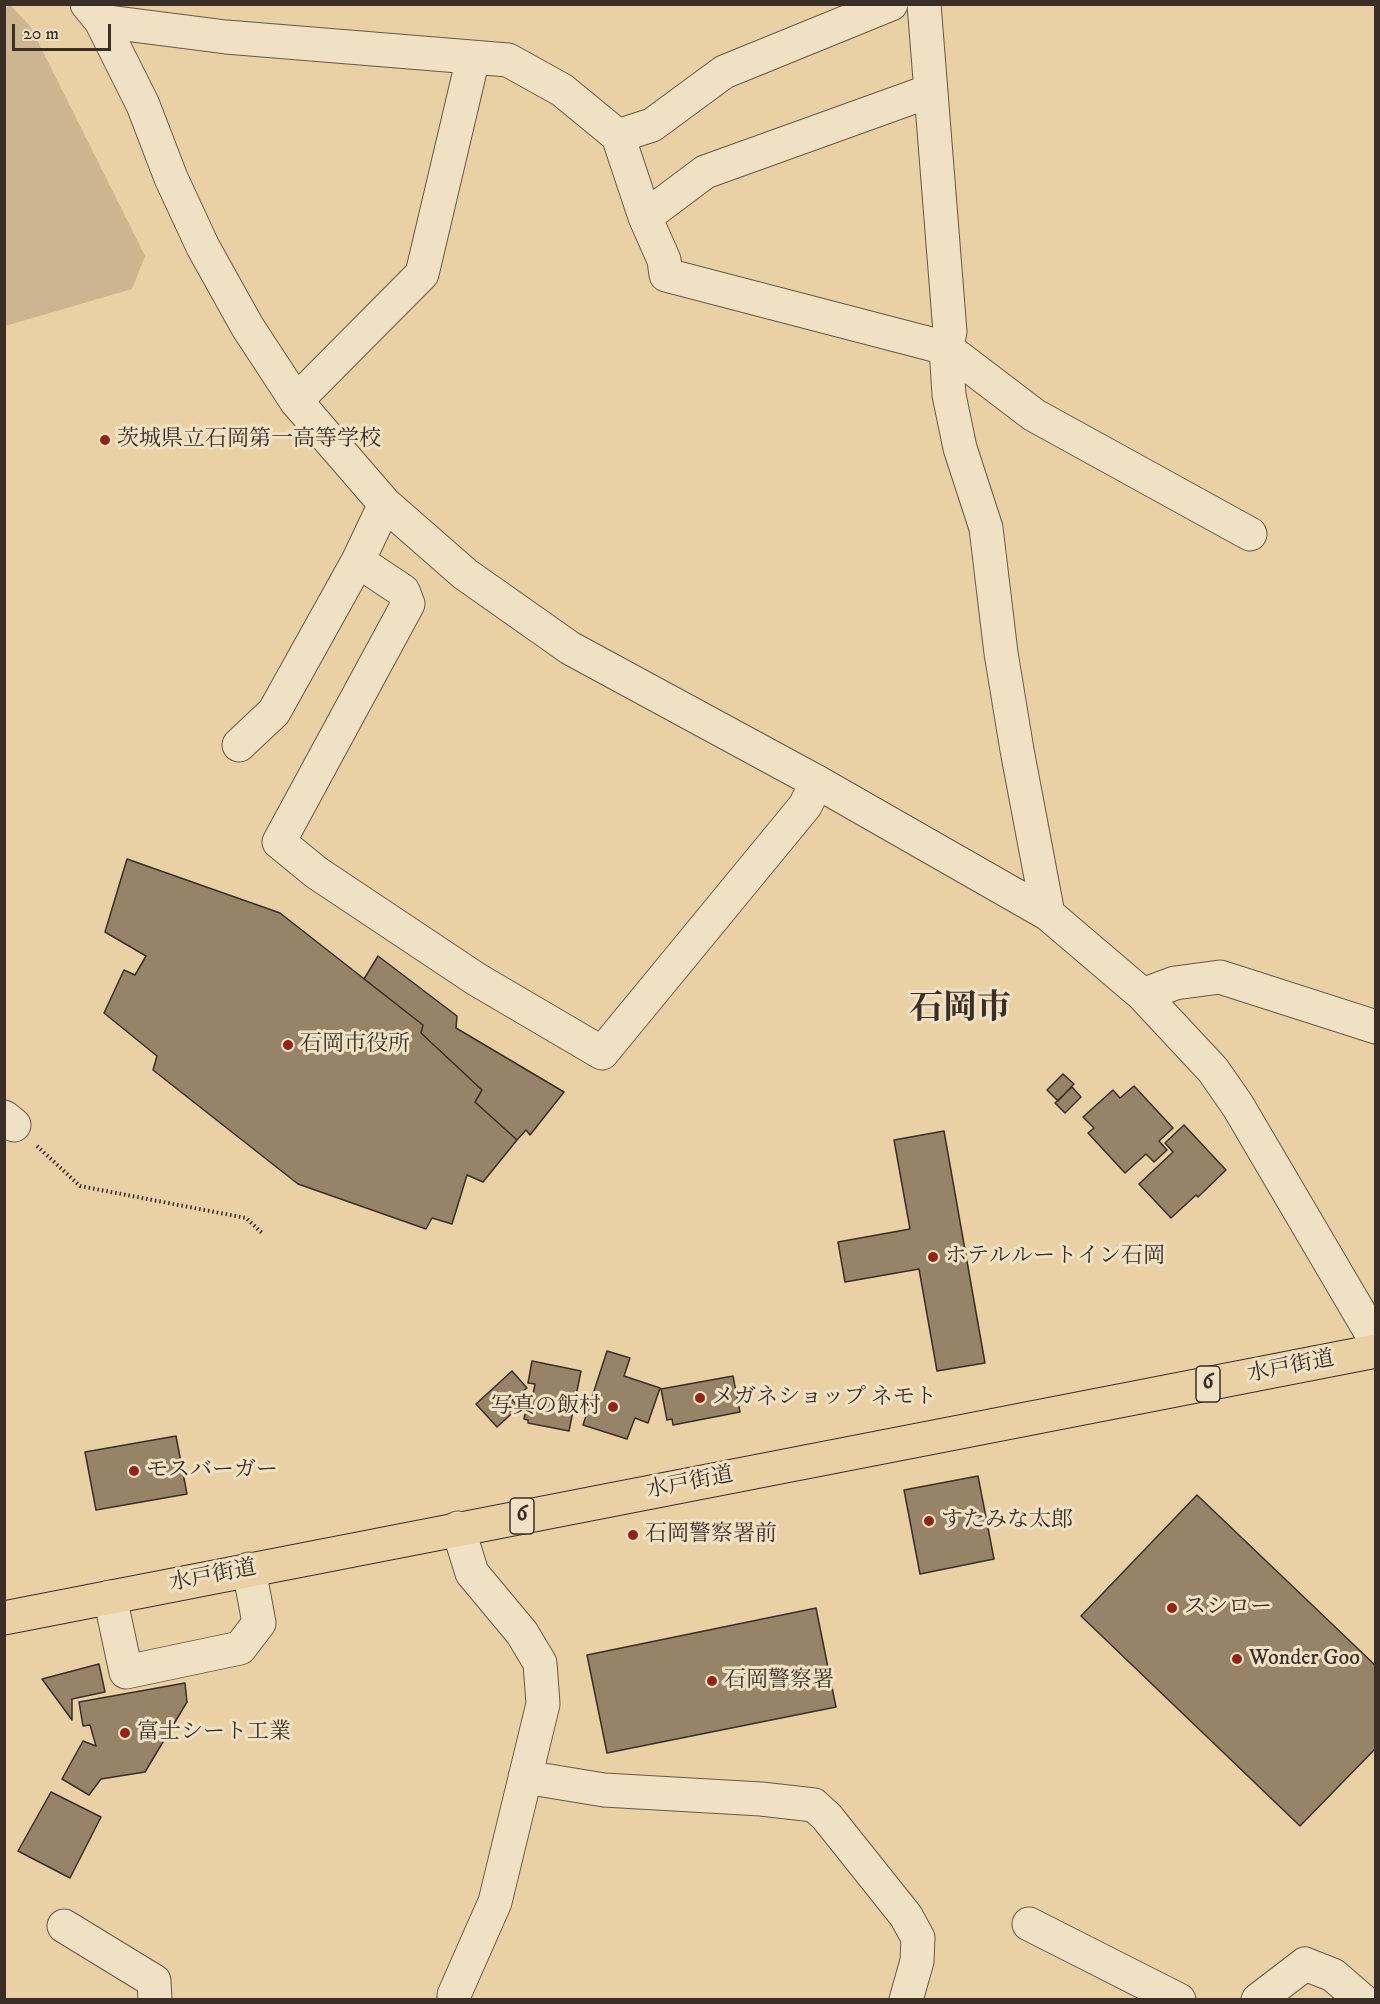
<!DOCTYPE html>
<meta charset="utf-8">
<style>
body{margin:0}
#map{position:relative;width:1380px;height:2004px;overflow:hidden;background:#ead1a5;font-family:"IM FELL DW Pica",serif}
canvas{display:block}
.frame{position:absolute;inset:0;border:6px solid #3b2e26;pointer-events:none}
.scale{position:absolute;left:12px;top:24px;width:99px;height:27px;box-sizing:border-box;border:3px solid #3b2e26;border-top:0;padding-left:8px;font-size:18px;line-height:21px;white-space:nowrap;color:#3b2e26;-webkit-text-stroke:4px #f1e1c4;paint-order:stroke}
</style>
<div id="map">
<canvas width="1380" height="2004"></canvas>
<div class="frame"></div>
<div class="scale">20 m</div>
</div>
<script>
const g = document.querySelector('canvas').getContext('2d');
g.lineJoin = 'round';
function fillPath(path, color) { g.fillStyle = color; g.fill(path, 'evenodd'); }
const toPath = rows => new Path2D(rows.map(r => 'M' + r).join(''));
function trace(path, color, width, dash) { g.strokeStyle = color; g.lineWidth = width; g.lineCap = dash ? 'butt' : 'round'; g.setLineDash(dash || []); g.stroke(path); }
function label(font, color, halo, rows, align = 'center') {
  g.font = font + ' "IM FELL DW Pica","Noto Serif JP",serif'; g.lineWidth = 6; g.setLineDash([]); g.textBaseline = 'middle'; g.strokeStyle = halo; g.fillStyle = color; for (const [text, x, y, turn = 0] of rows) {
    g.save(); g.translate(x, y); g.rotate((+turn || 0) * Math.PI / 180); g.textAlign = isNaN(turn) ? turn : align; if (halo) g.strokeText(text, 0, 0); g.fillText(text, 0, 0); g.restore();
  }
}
const green = toPath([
 [10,5,30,26,145,256,132,289,5,326,4,5]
]);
const building = toPath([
 [127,859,280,913,423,1025,421,1033,482,1090,475,1102,517,1140,483,1182,467,1175,452,1224,432,1218,426,1229,298,1184,153,1070,157,1056,104,1013,124,970,135,975,146,956,105,932,127,859],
 [378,956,457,1016,456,1028,564,1092,530,1135,526,1130,517,1140,475,1102,482,1090,421,1033,423,1025,364,979,378,956],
 [1063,1074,1074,1084,1058,1101,1047,1090,1063,1074],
 [1134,1086,1173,1128,1159,1141,1167,1150,1154,1162,1146,1154,1125,1173,1088,1133,1094,1128,1083,1117,1113,1090,1120,1098,1134,1086],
 [1072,1087,1081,1097,1065,1113,1055,1103,1072,1087],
 [1184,1125,1226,1170,1198,1197,1196,1195,1171,1218,1139,1184,1173,1152,1165,1143,1184,1125],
 [944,1131,985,1363,937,1371,919,1269,845,1282,838,1242,910,1229,894,1140,944,1131],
 [607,1351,630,1358,624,1376,660,1388,648,1423,635,1418,627,1439,583,1425,607,1351],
 [532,1361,581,1371,569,1431,528,1423,528,1420,524,1419,526,1409,530,1410,535,1384,528,1383,532,1361],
 [512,1371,527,1388,512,1400,519,1407,497,1427,476,1404,512,1371],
 [733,1376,740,1412,673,1425,672,1419,667,1420,661,1389,733,1376],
 [176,1436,187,1494,96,1510,85,1452,176,1436],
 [978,1476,994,1559,920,1574,904,1490,978,1476],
 [1197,1495,1376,1666,1376,1748,1300,1826,1081,1616,1197,1495],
 [816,1608,836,1707,607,1753,587,1655,816,1608],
 [99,1664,105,1692,72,1699,72,1720,42,1679,99,1664],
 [185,1683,187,1702,145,1772,101,1779,89,1795,62,1779,83,1741,96,1746,90,1725,83,1726,79,1702,185,1683],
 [51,1792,101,1817,70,1878,18,1851,51,1792]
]);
const path = toPath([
 [37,1146,80,1186,246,1218,262,1233]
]);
const minor = toPath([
 [87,4,101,21,143,105,171,178,203,247,247,326,296,401,385,504,465,574,570,648,817,782,1048,914,1143,995,1213,1070,1238,1106,1376,1341],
 [924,4,950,332,946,348,949,395,960,448,986,528,1001,653,1017,750,1048,914],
 [101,21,226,37,508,60,562,90,618,136,645,217,664,260,666,275,946,348,1034,415,1250,534],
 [618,136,652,125,724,72,891,4],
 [645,217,705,172,930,91],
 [296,401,422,274,473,58],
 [385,504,358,561,403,591,408,604,279,842,317,873,476,979,602,1053,805,806,817,782],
 [239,745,274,712,358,561],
 [1143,995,1175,983,1220,977,1376,1027],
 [4,1117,14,1125],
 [110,1597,126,1672,240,1648,259,1623,249,1569],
 [525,1777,604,1790,761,1799,814,1805,827,1817,906,1916,918,1938,917,1961,906,2000],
 [1029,1924,1179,2000],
 [64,1926,154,1981,155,2000],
 [454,2000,454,1995,495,1902,543,1704,540,1663,522,1633,472,1573,458,1528],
 [1258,2000,1305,1964,1333,1975,1362,2000]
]);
const highway = toPath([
 [4,1618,1376,1351]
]);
const markers = [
 [105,440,6,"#8f2418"],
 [288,1045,6,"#8f2418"],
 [933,1257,6,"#8f2418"],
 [700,1398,6,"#8f2418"],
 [613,1407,6,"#8f2418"],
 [134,1471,6,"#8f2418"],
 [929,1521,6,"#8f2418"],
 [633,1535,6,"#8f2418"],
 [1172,1608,6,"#8f2418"],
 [1237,1659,6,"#8f2418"],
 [712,1681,6,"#8f2418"],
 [125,1733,6,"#8f2418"]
];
const shields = [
 [1208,1384,24],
 [522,1516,24]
];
const shieldNames = [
 ["6",1208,1384],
 ["6",522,1516]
];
const poiNames = [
 ["茨城県立石岡第一高等学校",117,440],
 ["石岡市役所",300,1045],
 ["ホテルルートイン石岡",945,1257],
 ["メガネショップ ネモト",712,1398],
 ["写真の飯村",601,1407,"right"],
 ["モスバーガー",146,1471],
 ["すたみな太郎",941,1521],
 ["石岡警察署前",645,1535],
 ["スシロー",1184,1608],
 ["Wonder Goo",1249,1659],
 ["石岡警察署",724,1681],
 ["富士シート工業",137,1733]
];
const streetNames = [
 ["水戸街道",1291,1368,-11],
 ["水戸街道",690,1484,-11],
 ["水戸街道",213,1577,-11]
];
const townNames = [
 ["石岡市",960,1011]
];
fillPath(green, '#ccb58f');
fillPath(building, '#968368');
trace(building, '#3b2e26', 1.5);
trace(minor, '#675746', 35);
trace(highway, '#3b2e26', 35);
trace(path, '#3b2e26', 4, [1.5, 3]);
trace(minor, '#f1e1c4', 33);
trace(highway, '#ead1a5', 33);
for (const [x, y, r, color] of markers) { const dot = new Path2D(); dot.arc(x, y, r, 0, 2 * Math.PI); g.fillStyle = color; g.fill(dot); trace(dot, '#f1e1c4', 2); }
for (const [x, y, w] of shields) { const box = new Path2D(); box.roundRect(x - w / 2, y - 18, w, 36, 4.5); g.fillStyle = '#f1e1c4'; g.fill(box); trace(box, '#3b2e26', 1.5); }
label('bold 21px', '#3b2e26', null, shieldNames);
label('22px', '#3b2e26', '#f1e1c4', poiNames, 'left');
label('22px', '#3b2e26', '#f1e1c4', streetNames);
label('bold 34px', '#3b2e26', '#f1e1c4', townNames);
</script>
